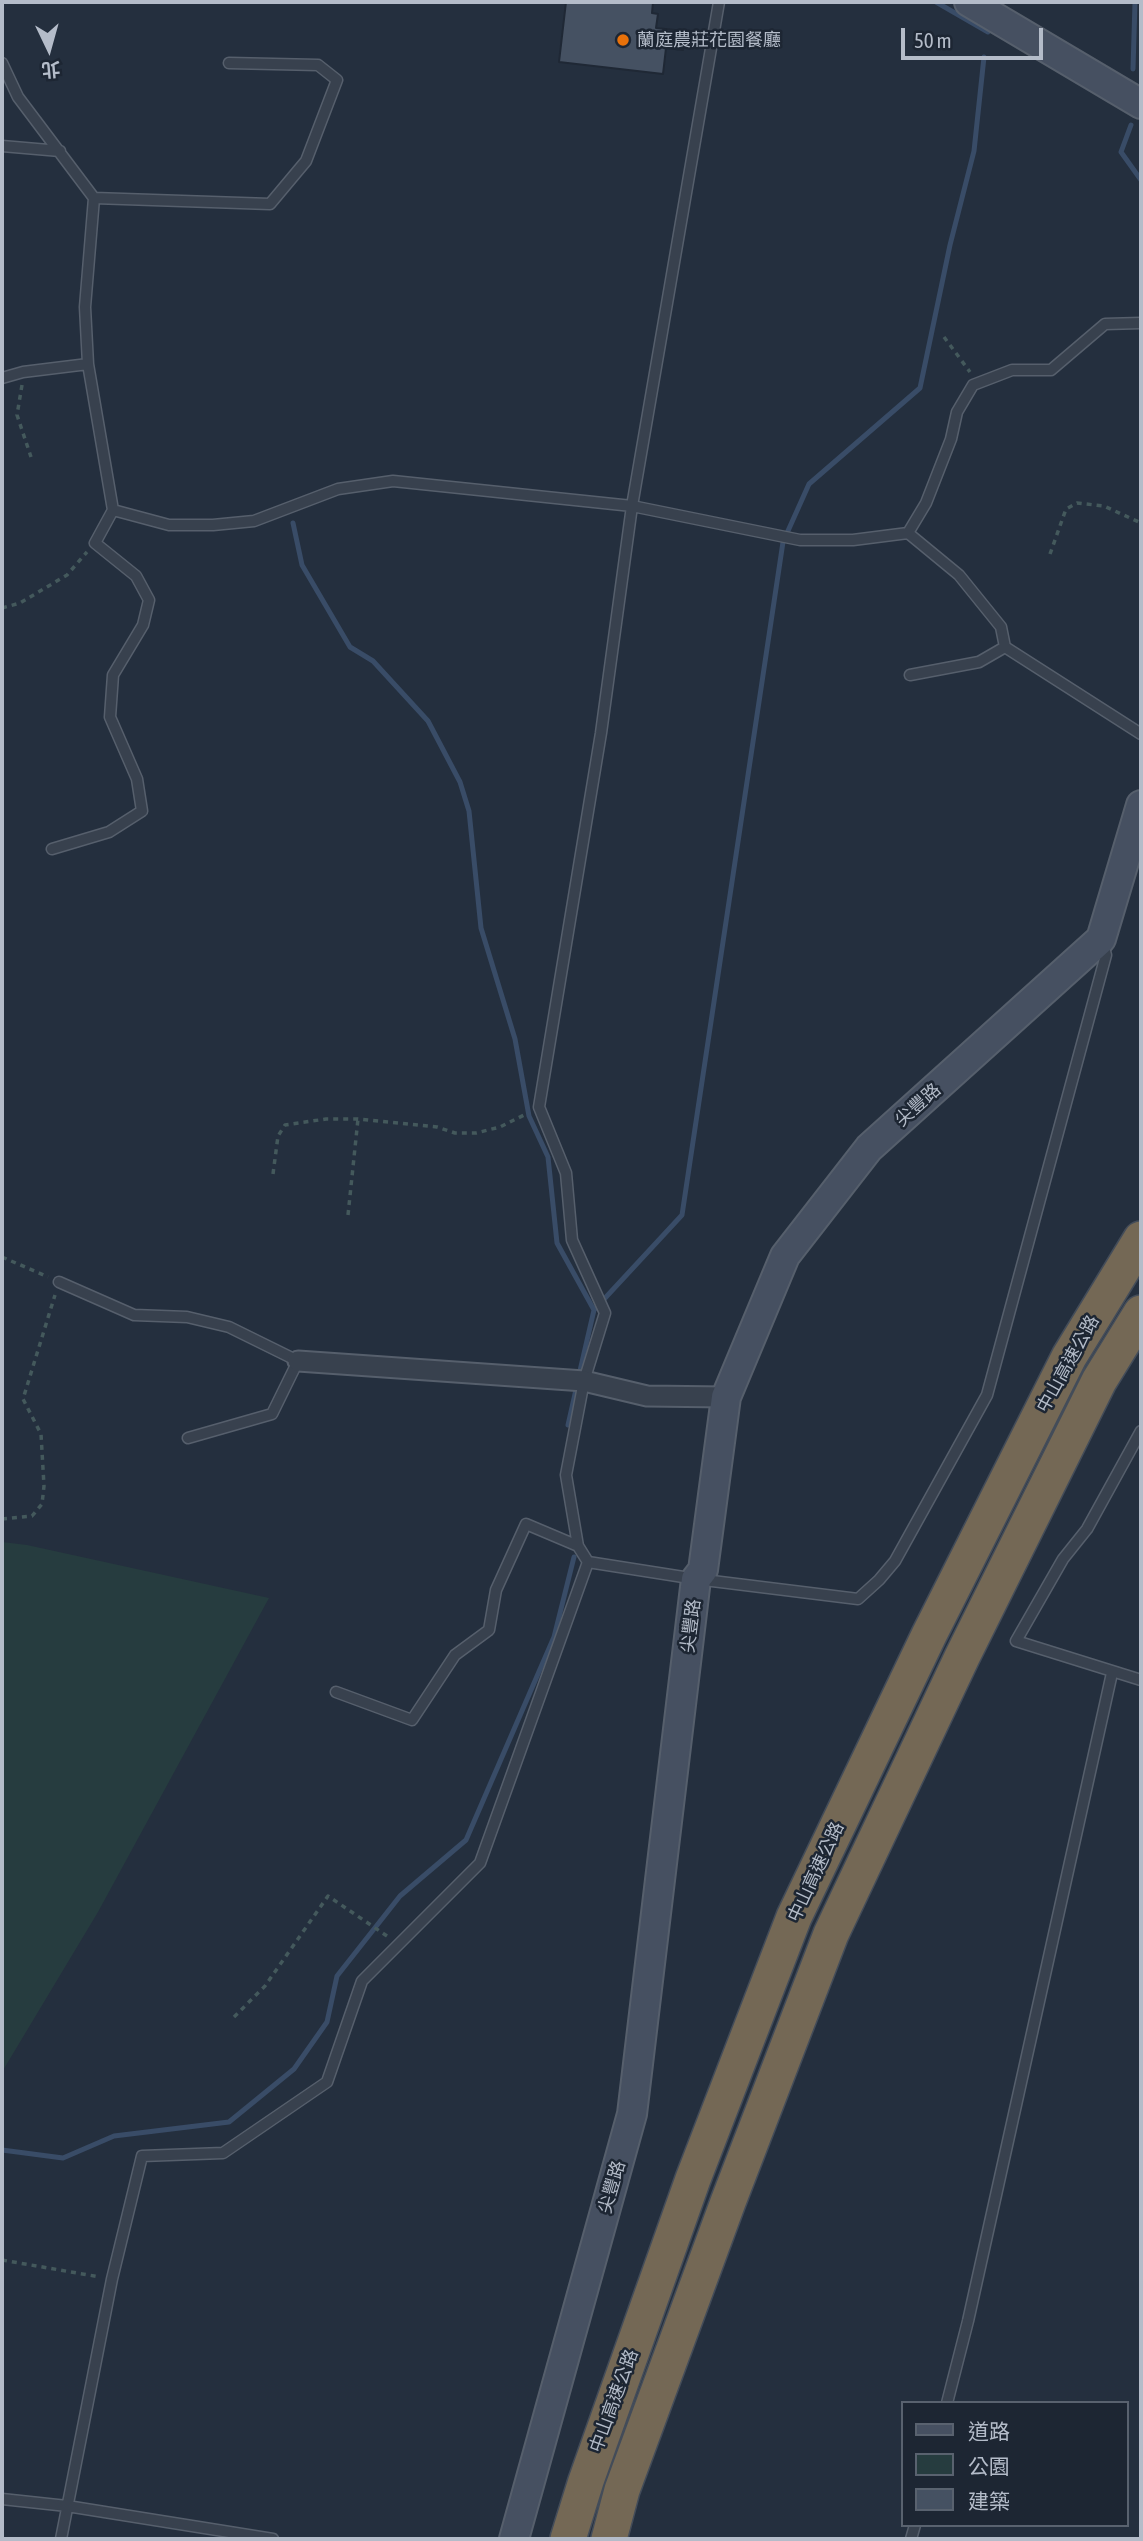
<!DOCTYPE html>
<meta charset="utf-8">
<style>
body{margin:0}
#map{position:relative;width:1143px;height:2541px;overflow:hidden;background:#242f3e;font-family:"Asap Condensed","Noto Sans TC",sans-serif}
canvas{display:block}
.frame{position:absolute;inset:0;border:4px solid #b4bcc9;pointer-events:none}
.legend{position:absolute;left:901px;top:2401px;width:228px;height:126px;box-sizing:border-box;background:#1d2633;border:2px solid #59626f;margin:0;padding:9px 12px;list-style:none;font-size:21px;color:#b4bcc9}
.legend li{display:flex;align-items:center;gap:14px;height:35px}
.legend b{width:35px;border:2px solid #59626f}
.north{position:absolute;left:14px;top:14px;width:70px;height:70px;-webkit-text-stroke:5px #1d2633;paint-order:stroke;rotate:175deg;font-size:19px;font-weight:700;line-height:28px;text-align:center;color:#b4bcc9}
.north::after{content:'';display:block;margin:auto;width:24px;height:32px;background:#b4bcc9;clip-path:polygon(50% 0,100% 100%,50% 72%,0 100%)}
.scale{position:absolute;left:901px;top:28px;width:142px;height:32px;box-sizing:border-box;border:4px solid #b4bcc9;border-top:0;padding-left:9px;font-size:21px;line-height:24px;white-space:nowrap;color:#b4bcc9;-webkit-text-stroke:5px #1d2633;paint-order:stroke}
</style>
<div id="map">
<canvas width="1143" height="2541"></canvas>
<div class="frame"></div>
<ul class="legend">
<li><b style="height:9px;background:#465061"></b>道路</li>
<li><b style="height:19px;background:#263c3f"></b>公園</li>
<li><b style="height:19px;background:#455162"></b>建築</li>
</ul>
<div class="north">北</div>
<div class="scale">50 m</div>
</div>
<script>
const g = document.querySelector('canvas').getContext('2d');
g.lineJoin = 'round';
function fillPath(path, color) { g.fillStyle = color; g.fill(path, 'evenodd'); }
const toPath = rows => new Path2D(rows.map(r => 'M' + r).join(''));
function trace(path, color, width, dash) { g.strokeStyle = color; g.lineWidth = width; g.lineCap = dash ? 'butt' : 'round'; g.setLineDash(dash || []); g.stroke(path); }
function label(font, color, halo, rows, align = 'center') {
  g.font = font + ' "Asap Condensed","Noto Sans TC",sans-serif'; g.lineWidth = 5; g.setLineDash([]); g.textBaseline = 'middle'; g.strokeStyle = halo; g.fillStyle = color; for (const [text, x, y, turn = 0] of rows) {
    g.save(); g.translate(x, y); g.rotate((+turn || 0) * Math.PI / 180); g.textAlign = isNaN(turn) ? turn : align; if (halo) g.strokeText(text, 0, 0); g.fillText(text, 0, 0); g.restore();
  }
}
const green = toPath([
 [2,1542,27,1545,269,1598,98,1912,2,2072]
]);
const stream = toPath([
 [936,2,988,32],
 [1133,69,1135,2],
 [1131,125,1121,152,1141,180],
 [293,523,302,565,350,647,373,661,428,721,460,782,469,811,481,928,515,1039,529,1116,548,1157,557,1243,594,1310],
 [579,1375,594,1310,682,1215,783,542,809,484,920,388,950,245,974,151,984,57],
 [568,1425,577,1385],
 [2,2150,63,2158,114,2136,229,2122,294,2069,327,2022,337,1976,400,1896,466,1840,554,1637,574,1557]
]);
const building = toPath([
 [566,2,653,2,652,13,658,14,656,28,685,31,683,50,666,48,663,74,559,62,566,2]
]);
const path = toPath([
 [944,337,970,372],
 [22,385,17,415,31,457],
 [1050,554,1066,509,1077,503,1104,506,1141,523],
 [2,608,20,603,67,575,87,552],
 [273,1174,278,1136,285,1125,326,1119,358,1119,437,1127,455,1133,476,1133,500,1127,528,1113],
 [348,1215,358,1119],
 [2,1257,48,1277],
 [2,1519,32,1516,42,1504,44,1486,41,1434,23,1399,55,1295],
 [234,2017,265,1986,328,1896,387,1936],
 [2,2260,100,2277]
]);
const lane = toPath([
 [2,63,18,97,94,198,85,307,88,364,113,510,95,543,136,576,149,600,143,625,113,675,110,717,137,779,142,811,109,832,52,849],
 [2,146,60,151],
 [94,198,270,204,306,161,337,80,318,65,229,63],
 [2,378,23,372,88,364],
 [113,510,169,525,213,525,254,521,338,489,393,481,632,506,800,540,853,540,908,533,959,575,1001,627,1005,647,1141,734],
 [908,533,926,503,951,439,957,412,973,385,1012,370,1051,370,1105,324,1141,323],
 [910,675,979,662,1005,647],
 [59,1282,134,1315,187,1317,229,1327,298,1361,272,1414,188,1438],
 [1141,1431,1087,1529,1063,1559,1016,1641,1141,1680],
 [588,1562,696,1579,858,1599,879,1580,895,1561,987,1395,1106,955,1102,941],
 [336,1692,412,1720,455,1655,489,1630,496,1590,526,1524,578,1546],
 [947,2403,968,2321,1112,1673],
 [2,2499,67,2506,273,2539],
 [61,2539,112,2279,142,2156,223,2153,327,2082,362,1981,480,1863,588,1562,578,1546,566,1475,584,1381,605,1313,572,1240,566,1173,539,1107,601,733,632,506,719,2],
 [911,2539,915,2525]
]);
const street = toPath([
 [298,1361,584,1381,647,1396,726,1397]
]);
const secondary = toPath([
 [969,2,1141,104],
 [514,2539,632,2114,696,1579,703,1570,726,1397,785,1256,869,1148,1101,939,1141,805]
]);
const highway = toPath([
 [568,2539,586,2481,693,2179,794,1917,929,1635,1069,1357,1141,1239],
 [609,2539,622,2490,728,2202,831,1934,962,1657,1099,1381,1141,1313]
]);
const markers = [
 [623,40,7,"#e8710a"]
];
const poiNames = [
 ["蘭庭農莊花園餐廳",637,40]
];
const streetNames = [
 ["尖豐路",918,1105,-42],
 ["中山高速公路",1068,1364,-61],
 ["尖豐路",691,1626,-83],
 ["中山高速公路",816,1872,-65],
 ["尖豐路",612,2187,-74],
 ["中山高速公路",614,2401,-70]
];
fillPath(green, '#263c3f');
trace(stream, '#394c67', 5);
fillPath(building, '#455162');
trace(building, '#1f2835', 2);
trace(lane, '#565f6c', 13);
trace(street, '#565f6c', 23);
trace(secondary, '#565f6c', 32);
trace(highway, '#434c59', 38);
trace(path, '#44595c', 3.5, [5, 5]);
trace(lane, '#38414e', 10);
trace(street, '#38414e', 19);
trace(secondary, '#465061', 28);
trace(highway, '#746855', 35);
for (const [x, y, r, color] of markers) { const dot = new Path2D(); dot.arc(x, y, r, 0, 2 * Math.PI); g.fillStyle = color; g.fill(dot); trace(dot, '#1d2633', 2.5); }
label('18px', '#b4bcc9', '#1d2633', poiNames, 'left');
label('18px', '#b4bcc9', '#1d2633', streetNames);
</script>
